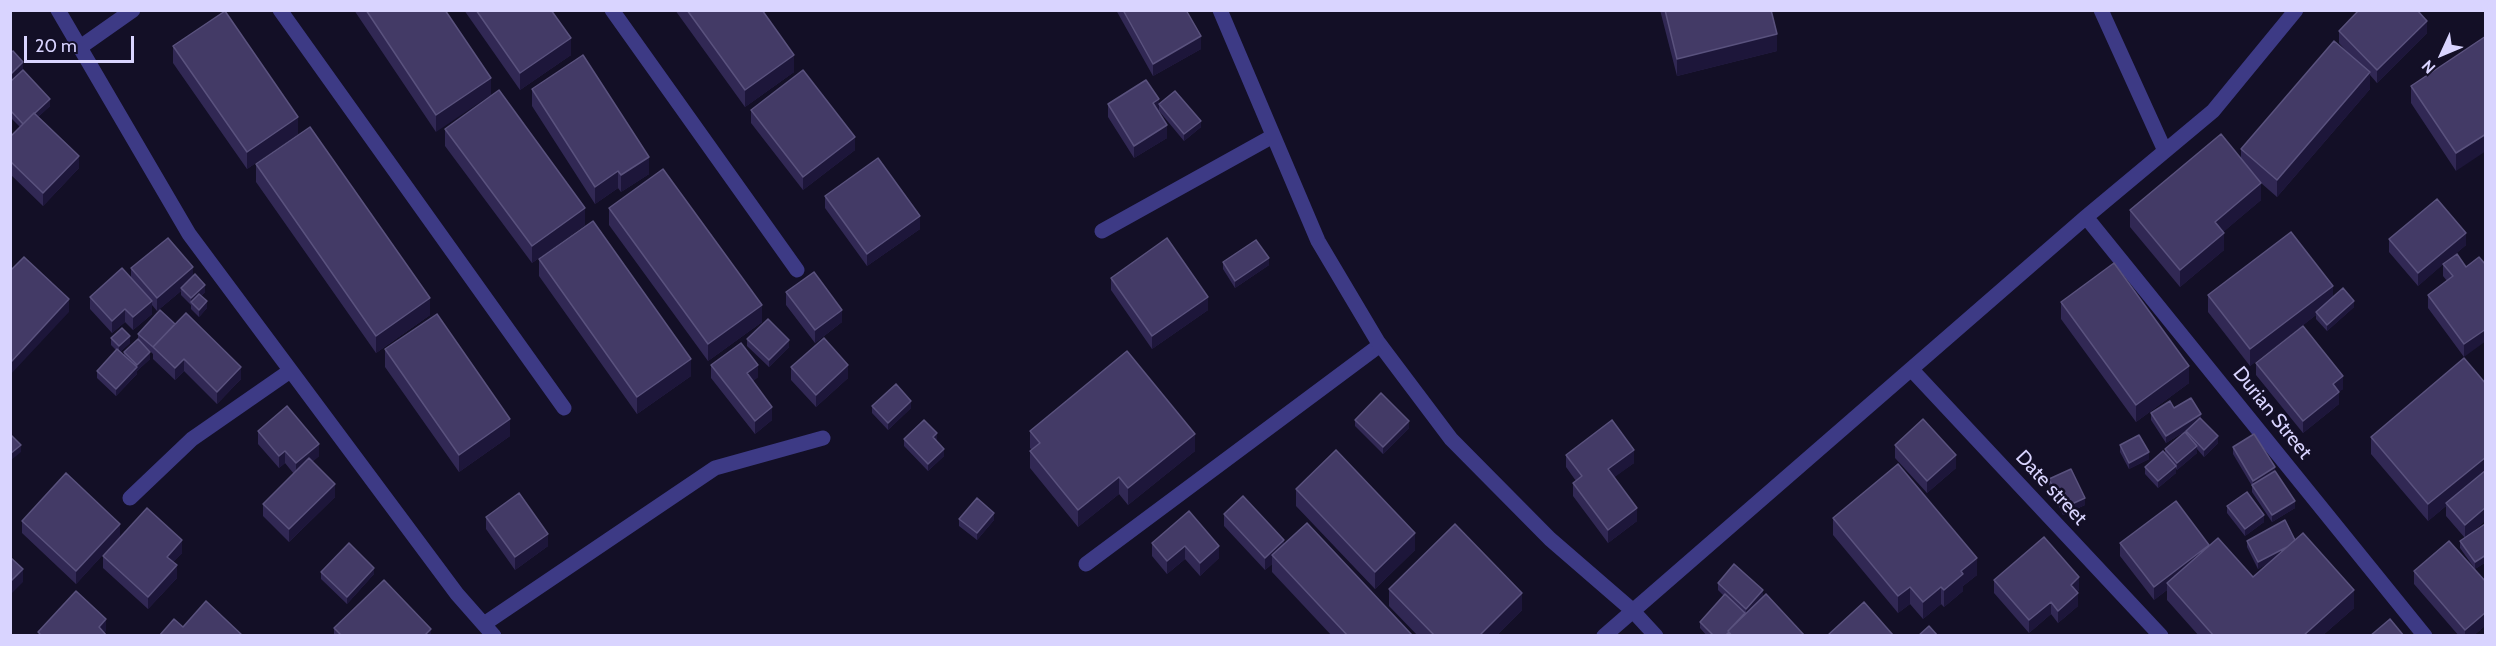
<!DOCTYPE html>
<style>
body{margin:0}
#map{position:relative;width:2496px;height:646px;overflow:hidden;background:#130f26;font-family:Cabin,sans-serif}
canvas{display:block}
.frame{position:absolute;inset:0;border:12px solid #d9d4ff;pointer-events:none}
.north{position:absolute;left:2412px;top:24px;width:60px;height:60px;-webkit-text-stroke:4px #130f26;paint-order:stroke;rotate:226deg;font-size:16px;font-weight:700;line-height:24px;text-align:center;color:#d9d4ff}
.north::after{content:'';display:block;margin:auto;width:21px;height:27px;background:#d9d4ff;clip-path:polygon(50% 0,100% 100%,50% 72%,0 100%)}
.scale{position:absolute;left:24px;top:36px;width:110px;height:27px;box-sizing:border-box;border:3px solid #d9d4ff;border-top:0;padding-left:8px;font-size:18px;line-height:21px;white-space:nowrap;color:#d9d4ff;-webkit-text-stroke:4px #130f26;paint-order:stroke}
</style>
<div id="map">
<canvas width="2496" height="646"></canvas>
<div class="frame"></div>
<div class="north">N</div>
<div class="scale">20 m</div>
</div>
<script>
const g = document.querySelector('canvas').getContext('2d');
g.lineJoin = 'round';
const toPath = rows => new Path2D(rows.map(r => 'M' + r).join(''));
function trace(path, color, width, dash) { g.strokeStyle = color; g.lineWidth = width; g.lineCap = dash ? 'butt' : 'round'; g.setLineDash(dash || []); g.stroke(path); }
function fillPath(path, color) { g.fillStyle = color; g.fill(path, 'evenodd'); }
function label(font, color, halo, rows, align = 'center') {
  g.font = font + ' Cabin,sans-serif'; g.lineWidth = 5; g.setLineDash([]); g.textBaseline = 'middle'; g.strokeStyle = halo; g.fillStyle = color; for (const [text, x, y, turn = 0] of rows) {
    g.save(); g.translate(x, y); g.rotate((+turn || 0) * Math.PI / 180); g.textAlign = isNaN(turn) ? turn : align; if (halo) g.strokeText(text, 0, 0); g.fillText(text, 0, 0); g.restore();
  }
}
const service = toPath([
 [1102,231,1273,136],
 [1086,564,1380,345]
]);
const minor = toPath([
 [58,10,189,234,457,594,494,636],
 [280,10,564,408],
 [612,10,797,270],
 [1220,10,1318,241,1378,342,1451,439,1550,539,1632,610,1656,636],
 [2101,10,2165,151],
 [79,48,133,10],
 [2086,217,2425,636],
 [1911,369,2161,636],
 [130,498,192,439,290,371],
 [484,624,715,468,823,438],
 [1604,636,2086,217,2213,111,2296,10]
]);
const wall = toPath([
 [354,10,445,10,436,132],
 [464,10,551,10,571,55,520,90],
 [675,10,762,10,794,72,745,107],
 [1116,10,1186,10,1201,49,1153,76],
 [1660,10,1771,10,1777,51,1677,76],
 [2339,31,2427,33,2377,83,2370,75,2370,89,2277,197,2261,183,2261,200,2223,232,2224,250,2180,287,2130,227,2130,210,2241,158,2241,149,2348,53,2339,43],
 [2486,36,2456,171,2411,103,2411,86],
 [173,46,298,134,247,169,173,63],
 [10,53,23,69,11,81,50,106,38,117,79,168,43,206,10,174,10,137,20,127,10,117],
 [532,89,649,174,621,192,618,188,595,204,532,106],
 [1108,104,1167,138,1134,158,1108,117],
 [1159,104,1201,127,1184,141,1159,111],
 [751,110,855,150,803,190,751,123],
 [445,129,585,225,532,263,445,146],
 [256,164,430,315,376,353,256,182],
 [825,196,920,229,867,266,825,208],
 [609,208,762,322,708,361,609,225],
 [2389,239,2466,245,2447,261,2466,267,2464,357,2428,308,2428,295,2447,281,2443,276,2443,264,2418,286,2389,252],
 [539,259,691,376,637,414,539,276],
 [1223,262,1269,265,1235,288,1223,269],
 [131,268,193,276,205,292,201,296,207,308,199,317,191,309,191,305,181,295,181,291,157,311,152,305,152,314,133,330,125,322,112,333,90,309,90,297,131,278],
 [1111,278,1208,310,1152,349,1111,290],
 [786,292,842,322,815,343,786,305],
 [2208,295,2333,297,2354,307,2327,331,2316,319,2316,315,2250,366,2208,312],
 [2061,302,2189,383,2136,422,2061,319],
 [175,324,241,379,217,404,184,371,175,380,153,359,153,354,144,345,150,359,137,371,137,374,116,396,97,378,97,371,116,350,111,345,111,338,130,343,120,352,124,356,124,352,138,340,138,334],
 [747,339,789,347,769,367,747,346],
 [385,349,510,436,459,472,385,367],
 [2256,363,2343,389,2339,391,2339,404,2303,433,2256,375],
 [711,365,758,377,753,381,772,420,755,434,711,378],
 [791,367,848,378,816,407,791,380],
 [2486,384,2486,520,2465,538,2446,516,2446,506,2428,521,2371,454,2371,437],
 [872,406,911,408,888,430,872,413],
 [2174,408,2201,418,2218,443,2204,457,2197,449,2197,453,2177,470,2176,468,2176,473,2158,488,2145,474,2145,467,2165,454,2165,449,2186,433,2187,430,2166,443,2151,420,2151,413],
 [1355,420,1409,428,1383,454,1355,426],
 [258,431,319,456,312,462,335,497,289,542,263,516,263,504,294,474,285,463,279,468,258,444],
 [1030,431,1195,451,1128,505,1119,494,1078,527,1030,468,1030,451,1032,450,1030,448],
 [904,439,937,440,936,441,944,456,928,471,904,446],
 [1895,445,1956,468,1927,493,1895,458],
 [2120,445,2149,459,2129,469,2120,452],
 [2233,447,2275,471,2295,508,2272,522,2252,492,2252,486,2233,454],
 [1566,455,1634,463,1614,477,1637,521,1608,543,1573,496,1573,483,1576,481,1566,467],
 [2049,479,2085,505,2063,515,2049,486],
 [1296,489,1415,550,1375,589,1296,506],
 [2227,506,2264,522,2245,536,2227,513],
 [1189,511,1219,558,1200,576,1185,559,1167,574,1152,556,1152,543],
 [1224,514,1284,544,1412,635,1332,636,1272,572,1272,564,1265,570,1224,526],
 [486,517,548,546,515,570,486,529],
 [1833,518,1977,575,1963,586,1963,591,1944,607,1941,604,1923,619,1910,604,1898,613,1833,535],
 [959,519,994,520,977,540,959,526],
 [22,521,120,536,76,584,22,533],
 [2486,525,2486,562,2475,569,2460,548,2460,541],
 [2295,540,2354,608,2322,636,2199,636,2167,600,2167,590,2154,600,2120,556,2120,543,2209,545,2253,577,2268,563,2258,569,2247,547,2247,541],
 [182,553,173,562,177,578,148,609,103,568,103,556],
 [2414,571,2486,625,2473,636,2459,636,2414,584],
 [321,572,374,574,347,604,321,579],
 [1994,580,2079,590,2077,592,2078,606,2058,623,2051,614,2029,633,1994,593],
 [1718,583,1763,597,1805,636,1707,636,1700,628,1700,622,1724,596,1718,590],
 [1389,589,1522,610,1496,636,1418,636,1389,606],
 [334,628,431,636,334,636]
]);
const shadedWall = toPath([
 [2427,21,2427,33,2377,83,2377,70],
 [1777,34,1777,51,1677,76,1677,59],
 [1201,36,1201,49,1153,76,1153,64],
 [571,38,571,55,520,90,520,73],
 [794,55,794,72,745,107,745,90],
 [23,62,23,69,10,82,10,75],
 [2370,72,2370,89,2277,197,2277,180],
 [491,78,491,95,436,132,436,115],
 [50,99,50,106,23,131,23,124],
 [1159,99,1159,112,1153,103],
 [298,117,298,134,247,169,247,152],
 [1201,121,1201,127,1184,141,1184,134],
 [1167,125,1167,138,1134,158,1134,146],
 [2486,134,2486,151,2456,171,2456,153],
 [855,137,855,150,803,190,803,177],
 [79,156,79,168,43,206,43,193],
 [649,157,649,174,621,192,621,175],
 [618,171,618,188,595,204,595,187],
 [2261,183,2261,200,2215,239,2215,222],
 [585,208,585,225,532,263,532,246],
 [920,216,920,229,867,266,867,254],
 [2224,233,2224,250,2180,287,2180,270],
 [2466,233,2466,245,2418,286,2418,273],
 [1269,258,1269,265,1235,288,1235,281],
 [193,267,193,280,181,288,181,291,157,311,157,298],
 [205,285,205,292,192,304,191,302,191,305,191,298],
 [2333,286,2333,303,2316,312,2316,315,2250,366,2250,349],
 [1208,297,1208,310,1152,349,1152,336],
 [430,298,430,315,376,353,376,336],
 [69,299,69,312,11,374,11,362],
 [152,301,152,314,133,330,133,317],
 [207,301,207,308,199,317,199,310],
 [2354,301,2354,307,2327,331,2327,325],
 [762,305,762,322,708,361,708,344],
 [125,309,125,322,112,333,112,321],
 [842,310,842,322,815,343,815,330],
 [2486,329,2486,341,2464,357,2464,344],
 [130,336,130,343,119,353,119,346],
 [789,340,789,347,769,367,769,360],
 [150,352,150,359,137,371,137,365],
 [184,359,184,371,175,380,175,368],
 [691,359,691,376,637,414,637,397],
 [758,365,758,377,747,386,747,373],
 [848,365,848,378,816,407,816,395],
 [2189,366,2189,383,2136,422,2136,405],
 [137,367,137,374,116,396,116,389],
 [241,367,241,379,217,404,217,392],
 [2343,376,2343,389,2333,397,2333,384],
 [2339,392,2339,404,2303,433,2303,421],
 [911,401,911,408,888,430,888,423],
 [772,407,772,420,755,434,755,421],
 [2201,414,2201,421,2166,443,2166,436],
 [510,419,510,436,459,472,459,455],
 [1409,421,1409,428,1383,454,1383,447],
 [937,433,937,440,933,444,933,437],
 [1195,434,1195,451,1128,505,1128,488],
 [2218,436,2218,443,2204,457,2204,450],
 [319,444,319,456,296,476,296,463],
 [21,445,21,452,10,461,10,454],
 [2197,446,2197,453,2177,470,2177,463],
 [944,449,944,456,928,471,928,464],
 [1634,450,1634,463,1608,482,1608,469],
 [285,451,285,463,279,468,279,456],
 [2149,452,2149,459,2129,469,2129,463],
 [1956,455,1956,468,1927,493,1927,481],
 [2486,457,2486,474,2446,503,2446,506,2428,521,2428,504],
 [2176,466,2176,473,2158,488,2158,481],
 [2275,467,2275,474,2253,488,2253,481],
 [1119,477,1119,494,1078,527,1078,510],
 [335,484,335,497,289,542,289,529],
 [2085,498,2085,505,2063,515,2063,508],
 [2295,501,2295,508,2272,522,2272,515],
 [2486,507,2486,520,2465,538,2465,525],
 [1637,508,1637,521,1608,543,1608,530],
 [994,513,994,520,977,540,977,533],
 [2264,515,2264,522,2245,536,2245,529],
 [120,524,120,536,76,584,76,571],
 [1415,533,1415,550,1375,589,1375,572],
 [548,534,548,546,515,570,515,557],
 [182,540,182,553,167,569,167,557],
 [1284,540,1284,553,1272,555,1272,564,1265,570,1265,558],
 [2296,542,2296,549,2258,569,2258,562],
 [2209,545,2209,558,2167,583,2167,590,2154,600,2154,587],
 [1185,546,1185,559,1167,574,1167,561],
 [1219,546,1219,558,1200,576,1200,563],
 [2486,555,2486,562,2475,569,2475,562],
 [1977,558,1977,575,1963,586,1963,591,1944,607,1944,590,1961,571],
 [177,565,177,578,148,609,148,597],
 [374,568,374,574,347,604,347,597],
 [23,569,23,582,10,595,10,582],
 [2079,577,2079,590,2071,597,2071,585],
 [1910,587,1910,604,1898,613,1898,596],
 [1941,587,1941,604,1923,619,1923,602],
 [1763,590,1763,597,1746,616,1746,609],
 [2354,590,2354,608,2322,636,2303,636],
 [1522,593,1522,610,1496,636,1479,636],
 [2078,593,2078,606,2058,623,2058,611],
 [2051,602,2051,614,2029,633,2029,620],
 [2486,612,2486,625,2473,636,2465,636,2465,630],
 [106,619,106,631,103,636,99,627],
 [431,629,431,636,424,636]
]);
const building = toPath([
 [366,10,445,10,491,78,436,115,366,10],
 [476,10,551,10,571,38,520,73,476,10],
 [687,10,762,10,794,55,745,90,687,10],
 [1123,10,1186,10,1201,36,1153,64,1123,10],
 [1665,10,1771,10,1777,34,1677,59,1665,10],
 [2359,10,2417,10,2427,21,2377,70,2339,31,2359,10],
 [225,11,298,117,247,152,173,46,225,11],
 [2486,36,2486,134,2456,153,2411,86,2486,36],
 [2334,41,2370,72,2277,180,2241,149,2334,41],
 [13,51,23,62,10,75,10,53,13,51],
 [583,55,649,157,621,175,618,171,595,187,532,89,583,55],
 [23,70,50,99,35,113,34,113,23,124,10,110,10,82,23,70],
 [803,70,855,137,803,177,751,110,803,70],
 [1146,80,1159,99,1153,103,1167,125,1134,146,1108,104,1146,80],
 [499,90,585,208,532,246,445,129,499,90],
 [1175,91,1201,121,1184,134,1159,104,1175,91],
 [34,113,79,156,43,193,10,161,10,137,34,113],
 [310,127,430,298,376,336,256,164,310,127],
 [2221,134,2261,183,2215,222,2224,233,2180,270,2130,210,2221,134],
 [878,158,920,216,867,254,825,196,878,158],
 [663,169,762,305,708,344,609,208,663,169],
 [2437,199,2466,233,2418,273,2389,239,2437,199],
 [593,221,691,359,637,397,539,259,593,221],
 [2291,232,2333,286,2250,349,2208,295,2291,232],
 [168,238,193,267,157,298,131,268,168,238],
 [1167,238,1208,297,1152,336,1111,278,1167,238],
 [1256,240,1269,258,1235,281,1223,262,1256,240],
 [2457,254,2466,267,2479,257,2486,265,2486,329,2464,344,2428,295,2453,276,2443,264,2457,254],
 [24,257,69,299,11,362,10,361,10,271,24,257],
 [2114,263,2189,366,2136,405,2061,302,2114,263],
 [122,268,152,301,133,317,125,309,112,321,90,297,122,268],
 [814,272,842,310,815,330,786,292,814,272],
 [195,274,205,285,191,298,181,288,195,274],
 [2343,288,2354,301,2327,325,2316,312,2343,288],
 [199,294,207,301,199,310,191,302,199,294],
 [160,310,175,324,153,347,138,334,160,310],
 [186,313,241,367,217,392,184,359,175,368,153,347,186,313],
 [437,314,510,419,459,455,385,349,437,314],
 [768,319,789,340,769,360,747,339,768,319],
 [2303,326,2343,376,2333,384,2339,392,2303,421,2256,363,2303,326],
 [122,328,130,336,119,346,111,338,122,328],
 [824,338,848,365,816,395,791,367,824,338],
 [138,339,150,352,137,365,124,352,138,339],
 [741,343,758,365,747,373,772,407,755,421,711,365,741,343],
 [117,349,137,367,116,389,97,371,117,349],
 [1127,351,1195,434,1128,488,1119,477,1078,510,1030,451,1040,443,1030,431,1127,351],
 [2464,358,2486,384,2486,457,2428,504,2371,437,2464,358],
 [896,384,911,401,888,423,872,406,896,384],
 [1381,393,1409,421,1383,447,1355,420,1381,393],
 [2191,398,2201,414,2166,436,2151,413,2170,401,2174,408,2191,398],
 [287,406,319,444,296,463,285,451,279,456,258,431,287,406],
 [2200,418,2218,436,2204,450,2186,431,2200,418],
 [1923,419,1956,455,1927,481,1895,445,1923,419],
 [924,420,937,433,933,437,944,449,928,464,904,439,924,420],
 [1612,420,1634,450,1608,469,1637,508,1608,530,1573,483,1582,476,1566,455,1612,420],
 [2185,432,2197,446,2177,463,2165,449,2185,432],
 [10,434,21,445,10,454,10,434],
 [2254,434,2275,467,2253,481,2233,447,2254,434],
 [2139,435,2149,452,2129,463,2120,445,2139,435],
 [1336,450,1415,533,1375,572,1296,489,1336,450],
 [2163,451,2176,466,2158,481,2145,467,2163,451],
 [309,458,335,484,289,529,263,504,309,458],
 [1898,464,1977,558,1961,571,1963,574,1944,590,1941,587,1923,602,1910,587,1898,596,1833,518,1898,464],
 [2071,469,2085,498,2063,508,2049,479,2071,469],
 [2486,470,2486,507,2465,525,2446,503,2486,470],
 [2275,471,2295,501,2272,515,2252,485,2275,471],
 [66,473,120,524,76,571,22,521,66,473],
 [2247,492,2264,515,2245,529,2227,506,2247,492],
 [519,493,548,534,515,557,486,517,519,493],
 [1243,496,1284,540,1265,558,1224,514,1243,496],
 [977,498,994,513,977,533,959,519,977,498],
 [2176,501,2209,545,2154,587,2120,543,2176,501],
 [147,508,182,540,167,557,177,565,148,597,103,556,147,508],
 [1189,511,1219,546,1200,563,1185,546,1167,561,1152,543,1189,511],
 [2285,520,2295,540,2287,547,2258,562,2247,541,2285,520],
 [1307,523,1412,635,1411,636,1348,636,1272,555,1307,523],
 [1455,524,1522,593,1479,636,1435,636,1389,589,1455,524],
 [2485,524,2486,555,2475,562,2460,541,2485,524],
 [2303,533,2354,590,2303,636,2214,636,2167,583,2218,538,2253,577,2303,533],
 [2044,537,2079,577,2071,585,2078,593,2058,611,2051,602,2029,620,1994,580,2044,537],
 [2449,541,2486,582,2486,612,2465,630,2414,571,2449,541],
 [349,543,374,568,347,597,321,572,349,543],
 [10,557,23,569,10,582,10,557],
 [1734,564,1763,590,1746,609,1718,583,1734,564],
 [384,580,431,629,424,636,342,636,334,628,384,580],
 [76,591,106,619,99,627,107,636,42,636,38,632,76,591],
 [1725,594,1745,613,1728,631,1729,632,1725,636,1714,636,1700,622,1725,594],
 [1766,594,1805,636,1732,636,1728,631,1766,594],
 [206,601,243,636,159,636,174,619,183,627,206,601],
 [1864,602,1893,635,1828,636,1828,635,1864,602],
 [2390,619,2404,636,2370,636,2390,619],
 [1929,626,1938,636,1918,636,1929,626]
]);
const streetNames = [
 ["Durian Street",2272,413,51],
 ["Date street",2051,488,47]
];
trace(service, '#3d3a85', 15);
trace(minor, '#3d3a85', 15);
fillPath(wall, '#312854');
fillPath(shadedWall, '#1d163a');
fillPath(building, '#433a66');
trace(building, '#5a527e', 1.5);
label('20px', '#d9d4ff', '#130f26', streetNames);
</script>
